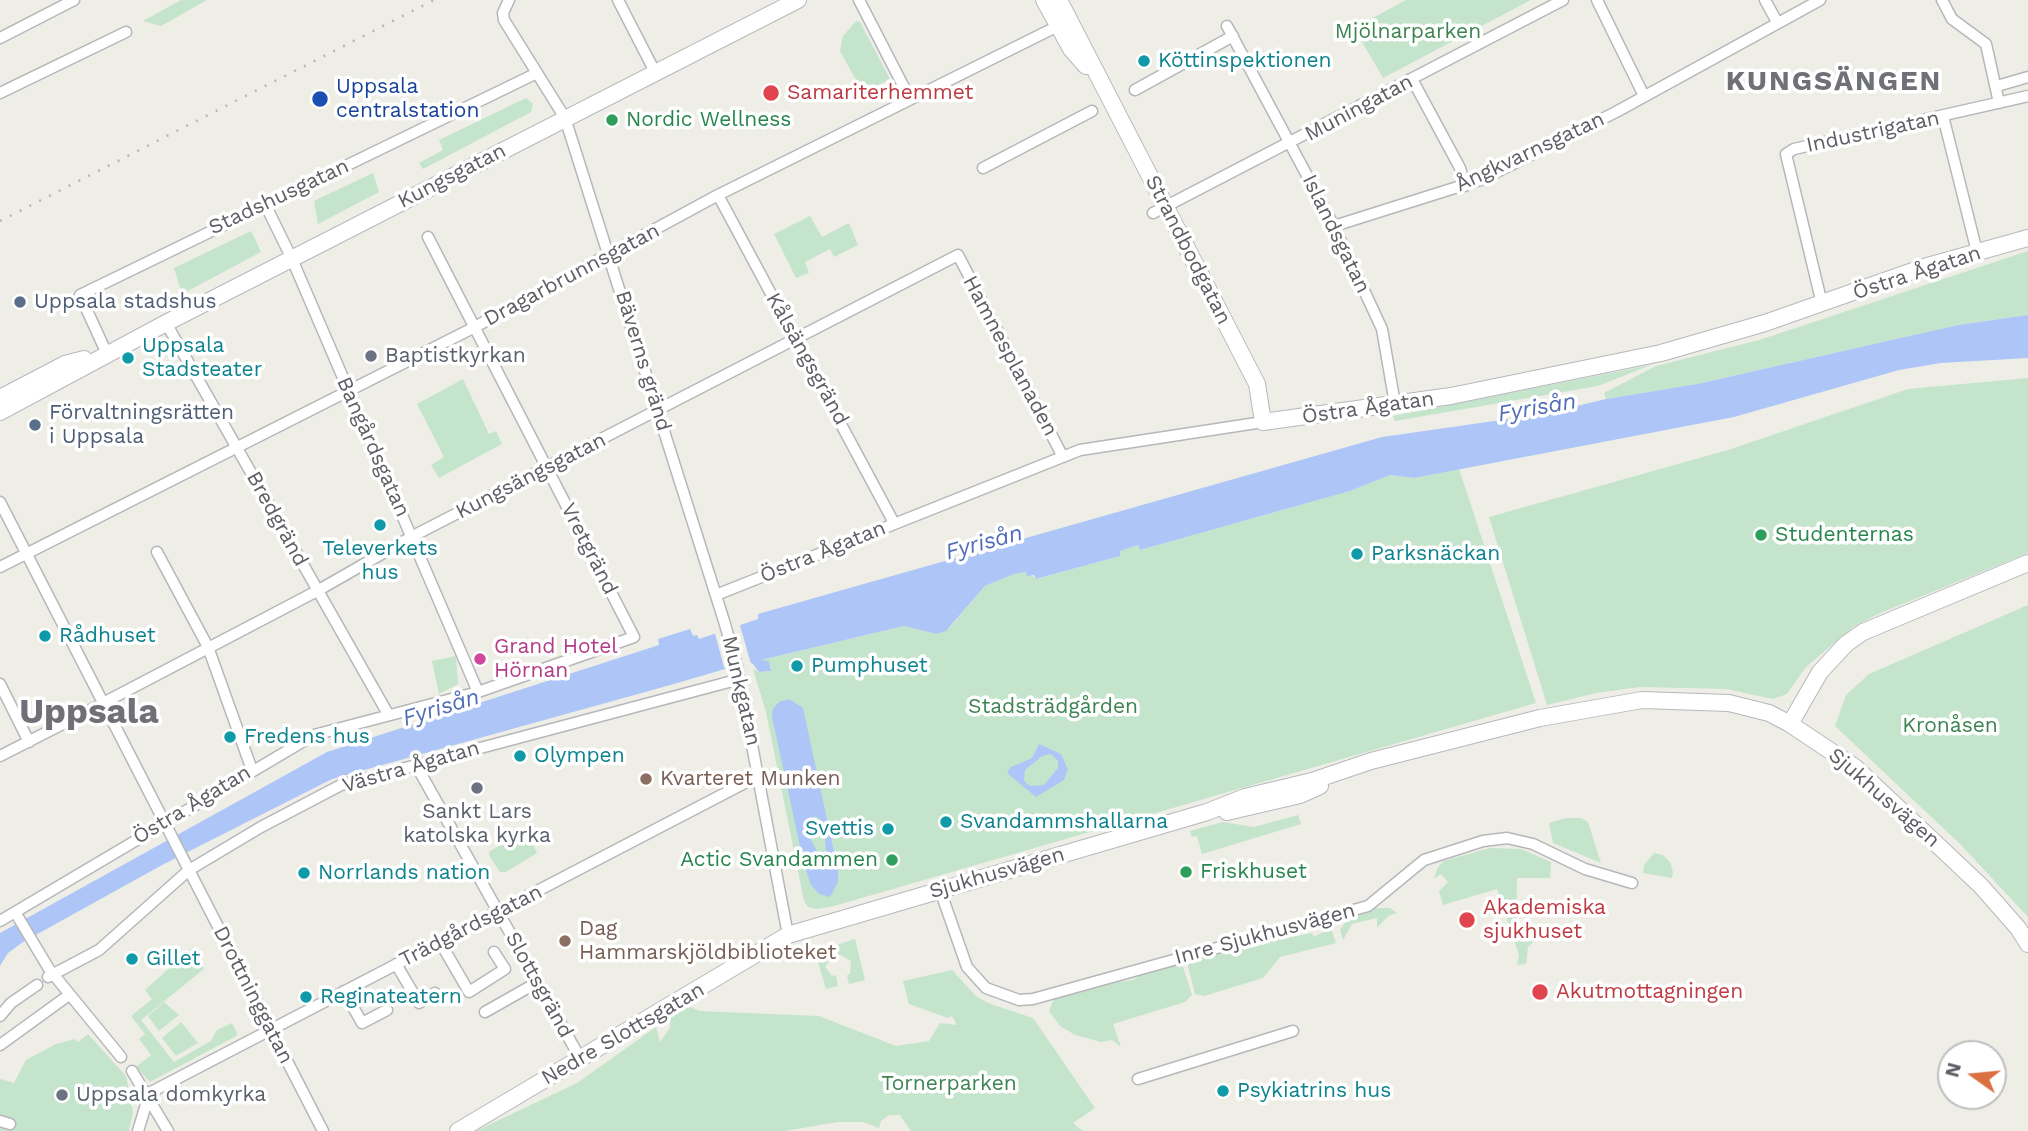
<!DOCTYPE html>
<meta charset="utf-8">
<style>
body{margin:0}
#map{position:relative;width:2028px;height:1131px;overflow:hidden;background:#eeeee6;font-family:"Work Sans",sans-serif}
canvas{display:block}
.north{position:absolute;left:1937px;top:1040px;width:70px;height:70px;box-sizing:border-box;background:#fff;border:2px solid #bfbfc1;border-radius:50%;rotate:285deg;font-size:19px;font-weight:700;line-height:28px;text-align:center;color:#5e5f65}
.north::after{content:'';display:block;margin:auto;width:24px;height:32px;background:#da7141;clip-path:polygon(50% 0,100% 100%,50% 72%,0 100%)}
</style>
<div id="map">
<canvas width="2028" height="1131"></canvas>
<div class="north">N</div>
</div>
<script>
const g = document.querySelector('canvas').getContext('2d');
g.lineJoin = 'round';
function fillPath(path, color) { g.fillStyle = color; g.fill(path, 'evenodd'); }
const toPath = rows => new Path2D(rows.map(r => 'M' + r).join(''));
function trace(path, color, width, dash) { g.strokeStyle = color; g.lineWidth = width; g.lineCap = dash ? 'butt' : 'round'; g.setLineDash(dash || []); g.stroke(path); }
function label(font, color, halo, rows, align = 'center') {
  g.font = font + ' "Work Sans",sans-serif'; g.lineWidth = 7; g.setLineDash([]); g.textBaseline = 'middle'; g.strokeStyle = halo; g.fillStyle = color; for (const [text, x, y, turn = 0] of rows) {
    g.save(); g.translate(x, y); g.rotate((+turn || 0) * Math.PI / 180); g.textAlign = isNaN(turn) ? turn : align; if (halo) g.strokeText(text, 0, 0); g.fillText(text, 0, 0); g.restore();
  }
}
const green = toPath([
 [181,0,207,0,161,26,143,21],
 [1406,0,1531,0,1383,78,1354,28],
 [856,21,860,22,890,79,863,93,840,51,843,36],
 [526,98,533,104,531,112,423,169,419,163,443,150,439,140],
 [373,173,379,192,318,224,314,201],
 [810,216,822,237,849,223,858,245,834,257,830,249,805,262,809,273,796,278,774,234],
 [251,231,261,252,182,294,174,268],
 [2028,251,2028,315,1958,325,1697,384,1606,399,1604,393,1656,366,1759,340],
 [1651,365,1598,386,1395,421,1393,416],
 [2028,378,2028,553,1878,614,1853,627,1806,667,1787,694,1773,699,1726,689,1640,687,1596,693,1547,705,1489,517,1728,450,1908,389],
 [463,379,489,434,496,431,502,444,439,478,431,465,444,457,417,404],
 [1459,469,1536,703,834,906,816,909,808,907,804,901,766,712,753,669,759,672,771,671,769,662,761,660,904,626,935,634,951,626,985,586,1014,574,1026,572,1037,579,1120,556,1119,551,1138,545,1140,550,1350,491,1390,475,1414,478],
 [2028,605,2028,917,1961,845,1835,726,1846,695,1869,674],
 [456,656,458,684,439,694,432,661],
 [1298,815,1301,824,1202,854,1197,836,1192,837,1190,831,1223,822,1254,827],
 [1566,818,1581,818,1588,822,1601,863,1553,843,1549,823],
 [521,834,529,835,537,853,506,872,500,872,489,855,490,851],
 [1490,848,1521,849,1551,862,1550,878,1517,878,1516,931,1539,932,1539,926,1549,926,1528,947,1526,964,1517,965,1519,955,1497,889,1443,905,1439,891,1448,882,1441,874,1434,879,1438,867,1444,861],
 [1654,853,1663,855,1670,862,1673,872,1672,878,1643,873,1644,865],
 [1375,908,1390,908,1397,913,1388,916,1377,928,1377,918,1352,924,1343,940,1340,930,1346,921],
 [1331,928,1336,943,1280,957,1263,978,1204,996,1195,994,1187,962,1264,942,1312,933,1314,937],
 [855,939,865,980,849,984,847,975,850,974,851,961,835,952,825,967,832,976,836,975,838,986,826,989,815,952],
 [193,947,204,969,141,1020,174,1062,211,1041,217,1030,232,1023,238,1035,150,1082,136,1067,151,1055,139,1039,145,1034,131,1016,152,999,145,990],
 [1182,964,1192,995,1185,1002,1113,1024,1121,1047,1112,1040,1101,1042,1075,1035,1060,1026,1049,1011,1054,998,1098,985,1133,980,1143,974],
 [952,970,976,996,988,1003,1033,1018,1095,1108,1073,1123,1083,1131,911,1131,900,1115,889,1115,881,1121,879,1128,863,1122,838,1122,785,1131,476,1131,577,1083,656,1027,660,1042,670,1028,671,1013,691,1007,699,1011,819,1016,896,1046,929,1041,940,1023,957,1025,952,1016,948,1018,909,1004,903,981],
 [164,1002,179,1015,159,1031,148,1016],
 [181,1022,198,1043,176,1056,162,1038],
 [88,1034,126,1076,133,1112,129,1131,0,1131,0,1079,14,1083,26,1060,56,1044,75,1039,78,1042]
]);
const water = toPath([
 [2028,315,2028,358,1941,363,1899,370,1734,417,1414,478,1390,475,1350,491,1140,550,1138,545,1120,551,1120,556,1036,579,1034,575,1027,576,1026,572,1014,574,985,586,946,631,936,634,904,626,761,660,769,661,771,671,759,672,752,663,724,666,725,669,674,684,332,779,164,864,23,942,8,953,0,966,0,933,327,752,659,645,658,639,690,629,693,636,697,635,699,639,758,619,758,614,1382,437,1543,414,1606,399,1697,384,1958,325],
 [789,699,803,708,838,870,838,882,830,897,819,894,811,885,804,865,772,717,773,709,779,702],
 [815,816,820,819,825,835,826,859,823,863,811,840,811,823],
 [1039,744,1061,754,1068,769,1064,780,1036,797,1007,773,1011,767,1032,758],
 [1051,754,1058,761,1058,768,1044,785,1030,786,1024,781,1025,770,1042,756]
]);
const pier = toPath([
 [739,622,751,664,724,667,714,630]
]);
const street = toPath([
 [509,0,503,13,504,20,565,118,724,621,737,666,788,935],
 [618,0,655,72],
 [859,0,910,99],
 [1597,0,1644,96],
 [1765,0,1777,22],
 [1942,0,1952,19,1986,44,1999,103],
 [1227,26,1334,226,1382,329,1395,404],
 [0,38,74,0],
 [1412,79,1460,168,1465,186],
 [1997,86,2028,77],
 [1135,90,1233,36],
 [0,93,126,32],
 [1943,116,1977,252],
 [983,168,1092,111],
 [718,195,894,523],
 [265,204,292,259,478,692],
 [1153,213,1563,0],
 [1334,226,1483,179,1616,112,1820,0],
 [1822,304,1786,154,1794,149,2028,96],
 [166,323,388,714],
 [107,354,80,295,537,73],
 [0,502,323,1131],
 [157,552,208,647,252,770],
 [0,567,473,328,718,195,1064,23],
 [716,595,1080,450,1263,422],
 [0,684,29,742],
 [107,701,317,591,413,536,958,255,1063,457],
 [0,756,96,707],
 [416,765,580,1058],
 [940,890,967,967,986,988,1019,1000,1033,999,1368,906,1424,860,1483,841,1507,838,1533,844,1585,869,1632,883],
 [15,912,49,969,121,1057],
 [0,921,314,735,478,692,634,637,428,237],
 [440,942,469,992,505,969,494,952],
 [396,964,419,1003,435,993],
 [48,977,99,950,189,870,261,827,341,785,740,679],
 [344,991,362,1023,387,1010],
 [485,1012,538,982],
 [0,1016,11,1003,37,985],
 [0,1045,69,995],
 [132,1071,168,1131],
 [1138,1079,1293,1031],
 [0,1121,10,1124],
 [138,1131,148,1098,153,1091,760,775]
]);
const secondary = toPath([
 [1044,0,1071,49,1086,66],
 [1059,0,1257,384,1263,422,1451,396,1661,353,1765,323,1924,267,2028,238],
 [0,398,65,364,84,359],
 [0,412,166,323,798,0],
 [1790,724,1820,672,1846,644,1863,632,2028,563],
 [1227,812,1300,795,1320,786],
 [458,1131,788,935,1207,812,1245,797,1312,781,1371,761,1540,718,1642,700,1729,703,1769,713,1790,724,1856,768,1981,886,2018,928,2028,944]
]);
const rail = toPath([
 [0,221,434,0]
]);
const markers = [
 [1144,61,7,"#0f9aa8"],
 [771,93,9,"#e0444e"],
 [320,99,9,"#1a4fb4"],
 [612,120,7,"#2e9e5b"],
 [20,302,7,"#5c6f8a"],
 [371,356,7,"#6b7280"],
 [128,358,7,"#0f9aa8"],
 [35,425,7,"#5c6f8a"],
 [380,525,7,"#0f9aa8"],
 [1761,535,7,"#2e9e5b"],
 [1357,554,7,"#0f9aa8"],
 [45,636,7,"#0f9aa8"],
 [480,659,7,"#d1479c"],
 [797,666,7,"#0f9aa8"],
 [230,737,7,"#0f9aa8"],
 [520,756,7,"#0f9aa8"],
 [646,779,7,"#8d6e63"],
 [477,788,7,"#6b7280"],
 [946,822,7,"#0f9aa8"],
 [888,829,7,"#0f9aa8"],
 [892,860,7,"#2e9e5b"],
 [1186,872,7,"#2e9e5b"],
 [304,873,7,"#0f9aa8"],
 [1467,920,9,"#e0444e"],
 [565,941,7,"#8d6e63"],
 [132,959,7,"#0f9aa8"],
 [1540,992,9,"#e0444e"],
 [306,997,7,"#0f9aa8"],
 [1223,1091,7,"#0f9aa8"],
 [62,1095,7,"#6b7280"]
];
const parkNames = [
 ["Mjölnarparken",1408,32],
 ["Stadsträdgården",1053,707],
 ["Kronåsen",1950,726],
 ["Tornerparken",949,1084]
];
const cultureNames = [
 ["Köttinspektionen",1158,61],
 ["Uppsala",142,346],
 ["Stadsteater",142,370],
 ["Televerkets",380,549,"center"],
 ["hus",380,573,"center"],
 ["Parksnäckan",1371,554],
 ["Rådhuset",59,636],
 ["Pumphuset",811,666],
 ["Fredens hus",244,737],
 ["Olympen",534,756],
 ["Svandammshallarna",960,822],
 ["Svettis",874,829,"right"],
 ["Norrlands nation",318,873],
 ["Gillet",146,959],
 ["Reginateatern",320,997],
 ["Psykiatrins hus",1237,1091]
];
const transitNames = [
 ["Uppsala",336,87],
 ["centralstation",336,111]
];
const healthNames = [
 ["Samariterhemmet",787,93],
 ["Akademiska",1483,908],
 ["sjukhuset",1483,932],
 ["Akutmottagningen",1556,992]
];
const streetNames = [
 ["Muningatan",1359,108,-28],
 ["Industrigatan",1873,132,-12],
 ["Ångkvarnsgatan",1530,152,-25],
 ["Kungsgatan",452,176,-27],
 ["Stadshusgatan",279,197,-25],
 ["Islandsgatan",1336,234,64],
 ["Strandbodgatan",1188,250,63],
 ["Östra Ågatan",1917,273,-18],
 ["Dragarbrunnsgatan",572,275,-28],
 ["Hamnesplanaden",1010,356,62],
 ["Kålsängsgränd",807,359,61],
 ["Bäverns gränd",643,361,73],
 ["Östra Ågatan",1368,408,-8],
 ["Bangårdsgatan",373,447,66],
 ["Kungsängsgatan",531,476,-27],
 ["Bredgränd",277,519,61],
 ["Vretgränd",589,549,63],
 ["Östra Ågatan",823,552,-22],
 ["Munkgatan",741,691,77],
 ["Västra Ågatan",411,767,-16],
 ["Sjukhusvägen",1884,798,41],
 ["Östra Ågatan",192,805,-31],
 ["Sjukhusvägen",997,873,-16],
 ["Trädgårdsgatan",471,926,-27],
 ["Inre Sjukhusvägen",1265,934,-15],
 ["Slottsgränd",539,985,61],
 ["Drottninggatan",253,995,63],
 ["Nedre Slottsgatan",623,1034,-30]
];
const leisureNames = [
 ["Nordic Wellness",626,120],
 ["Studenternas",1775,535],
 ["Actic Svandammen",878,860,"right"],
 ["Friskhuset",1200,872]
];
const serviceNames = [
 ["Uppsala stadshus",34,302],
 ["Förvaltningsrätten",49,413],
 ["i Uppsala",49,437]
];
const worshipNames = [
 ["Baptistkyrkan",385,356],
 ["Sankt Lars",477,812,"center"],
 ["katolska kyrka",477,836,"center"],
 ["Uppsala domkyrka",76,1095]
];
const hotelNames = [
 ["Grand Hotel",494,647],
 ["Hörnan",494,671]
];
const educationNames = [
 ["Kvarteret Munken",660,779],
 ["Dag",579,929],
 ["Hammarskjöldbiblioteket",579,953]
];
const waterNames = [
 ["Fyrisån",1537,408,-10],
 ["Fyrisån",984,543,-15],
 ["Fyrisån",441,708,-17]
];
const districtNames = [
 ["KUNGSÄNGEN",1834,82]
];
const townNames = [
 ["Uppsala",89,713]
];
fillPath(green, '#c5e4cc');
fillPath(water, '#adc6f7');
fillPath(pier, '#eeeee6');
trace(street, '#b6b7bb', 13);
trace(secondary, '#b7b8be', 18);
trace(street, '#fff', 10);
trace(secondary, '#fff', 16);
trace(rail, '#b6b6b7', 2.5, [2, 9]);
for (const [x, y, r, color] of markers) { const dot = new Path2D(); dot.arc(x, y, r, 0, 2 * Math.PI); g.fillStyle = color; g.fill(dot); trace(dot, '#fff', 2.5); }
label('21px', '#3e8452', '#fff', parkNames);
label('21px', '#0d838f', '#fff', cultureNames, 'left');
label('21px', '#164399', '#fff', transitNames, 'left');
label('21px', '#be3a42', '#fff', healthNames, 'left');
label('21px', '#5e5f65', '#fff', streetNames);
label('21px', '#27864d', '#fff', leisureNames, 'left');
label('21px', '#4e5e75', '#fff', serviceNames, 'left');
label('21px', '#5b616d', '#fff', worshipNames, 'left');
label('21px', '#b23c85', '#fff', hotelNames, 'left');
label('21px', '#785e54', '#fff', educationNames, 'left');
label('italic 23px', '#516cb9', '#fff', waterNames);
g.letterSpacing = '2px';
label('bold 28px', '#6f7177', '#fff', districtNames);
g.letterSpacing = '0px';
label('bold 35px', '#6f7177', '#fff', townNames);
</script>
